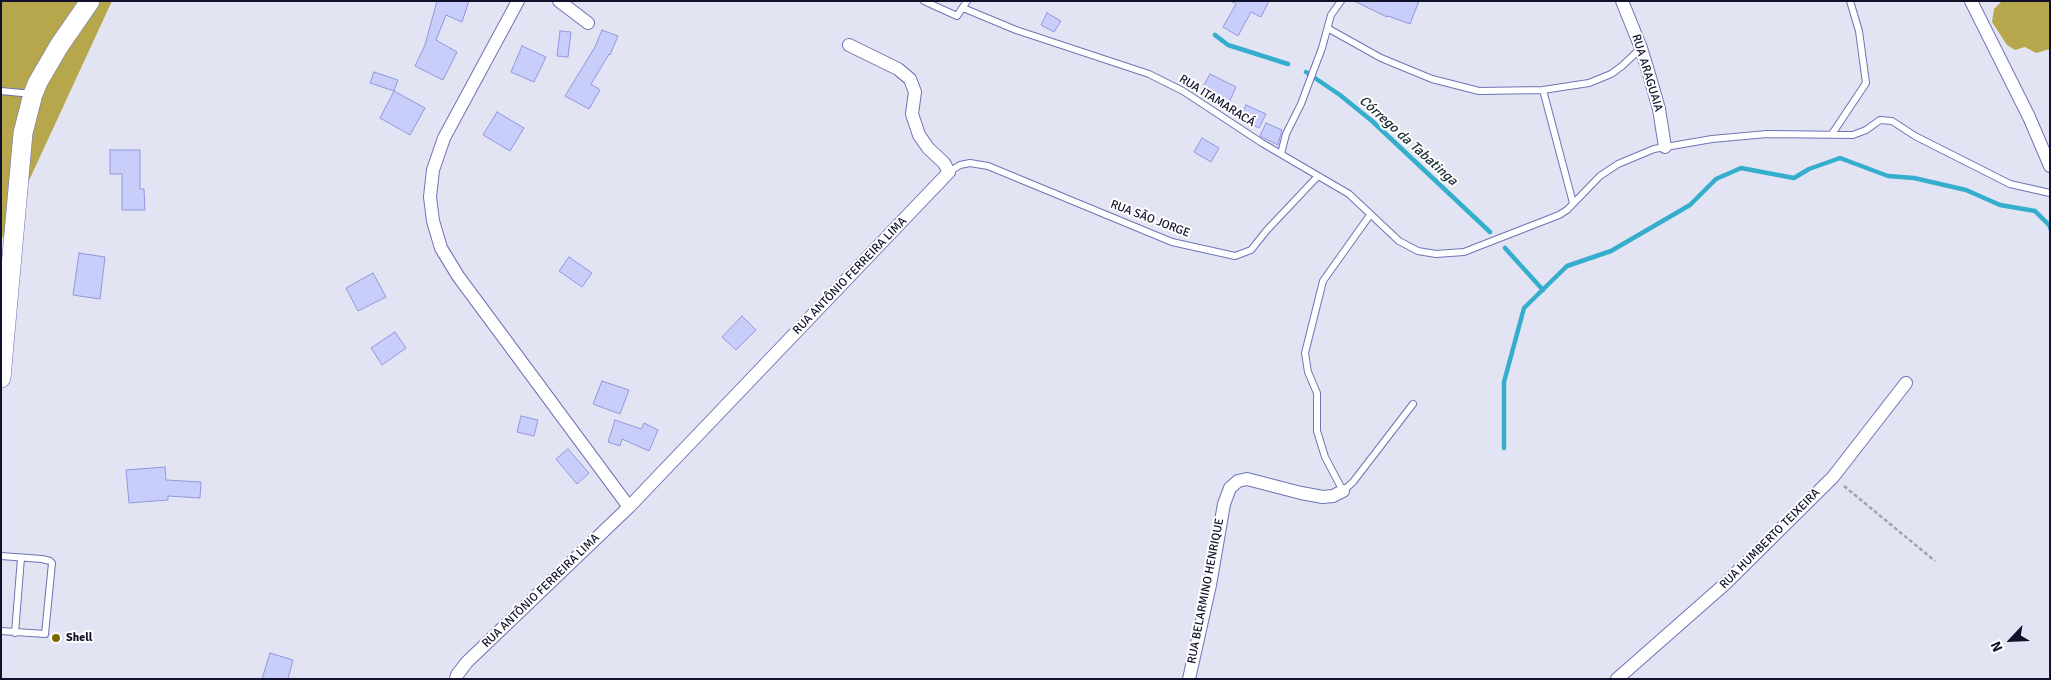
<!DOCTYPE html>
<meta charset="utf-8">
<style>
body{margin:0}
#map{position:relative;width:2051px;height:680px;overflow:hidden;background:#e2e4f3;font-family:Signika,sans-serif}
canvas{display:block}
.frame{position:absolute;inset:0;border:2px solid #11112b;pointer-events:none}
.north{position:absolute;left:1986px;top:615px;width:50px;height:50px;-webkit-text-stroke:4px #fff;paint-order:stroke;rotate:245deg;font-size:14px;font-weight:700;line-height:20px;text-align:center;color:#11112b}
.north::after{content:'';display:block;margin:auto;width:18px;height:22px;background:#11112b;clip-path:polygon(50% 0,100% 100%,50% 72%,0 100%)}
</style>
<div id="map">
<canvas width="2051" height="680"></canvas>
<div class="frame"></div>
<div class="north">N</div>
</div>
<script>
const g = document.querySelector('canvas').getContext('2d');
g.lineJoin = 'round';
function fillPath(path, color) { g.fillStyle = color; g.fill(path, 'evenodd'); }
const toPath = rows => new Path2D(rows.map(r => 'M' + r).join(''));
function trace(path, color, width, dash) { g.strokeStyle = color; g.lineWidth = width; g.lineCap = dash ? 'butt' : 'round'; g.setLineDash(dash || []); g.stroke(path); }
function label(font, color, halo, rows, align = 'center') {
  g.font = font + ' Signika,sans-serif'; g.lineWidth = 4; g.setLineDash([]); g.textBaseline = 'middle'; g.strokeStyle = halo; g.fillStyle = color; for (const [text, x, y, turn = 0] of rows) {
    g.save(); g.translate(x, y); g.rotate((+turn || 0) * Math.PI / 180); g.textAlign = isNaN(turn) ? turn : align; if (halo) g.strokeText(text, 0, 0); g.fillText(text, 0, 0); g.restore();
  }
}
const forest = toPath([
 [1,1,112,1,1,241],
 [2002,1,2050,1,2050,49,2036,53,2025,47,2015,50,2007,45,1992,22,1994,9]
]);
const stream = toPath([
 [1215,35,1228,45,1288,64],
 [1306,72,1340,95,1372,121,1490,232],
 [1505,248,1543,290],
 [1504,448,1504,382,1524,308,1567,266,1611,251,1690,205,1716,179,1741,168,1794,178,1809,169,1840,158,1888,176,1914,178,1966,190,2000,205,2035,211,2050,226,2050,228]
]);
const building = toPath([
 [437,1,469,1,462,22,446,15,436,40,457,52,443,80,415,66,425,45,437,1],
 [1231,1,1269,1,1261,17,1251,12,1238,36,1223,27,1236,4,1231,1],
 [1354,1,1419,1,1410,24,1388,16,1387,17,1354,1],
 [1047,13,1061,21,1054,32,1041,25,1047,13],
 [602,30,618,36,610,55,609,54,591,84,600,90,589,109,565,96,595,47,602,30],
 [560,31,571,32,568,57,557,56,560,31],
 [522,46,546,57,534,82,511,72,522,46],
 [374,72,398,80,394,91,370,83,374,72],
 [1210,74,1236,87,1229,103,1202,89,1210,74],
 [394,91,425,108,410,135,380,118,394,91],
 [1246,105,1266,114,1259,128,1240,119,1246,105],
 [497,112,524,128,510,151,483,135,497,112],
 [1266,123,1282,130,1278,145,1260,136,1266,123],
 [1202,138,1219,148,1211,162,1194,152,1202,138],
 [110,150,140,150,140,189,144,189,145,210,122,210,122,174,110,174,110,150],
 [79,253,105,257,100,299,73,295,79,253],
 [569,257,592,273,582,287,559,271,569,257],
 [373,273,386,297,358,311,346,288,373,273],
 [742,316,756,330,736,350,722,337,742,316],
 [395,332,406,348,382,365,371,348,395,332],
 [602,381,629,390,620,414,593,404,602,381],
 [521,416,538,420,534,436,517,432,521,416],
 [615,420,641,429,644,423,658,430,649,451,622,439,620,446,608,442,615,420],
 [568,449,589,473,577,484,556,459,568,449],
 [165,467,166,480,201,482,200,498,168,496,168,500,129,503,126,470,165,467],
 [270,653,293,660,288,679,262,679,270,653]
]);
const path = toPath([
 [1844,486,1935,561]
]);
const service = toPath([
 [924,1,957,16,967,1],
 [963,8,1016,30,1149,74,1183,91,1262,143,1349,194,1399,241,1418,251,1436,254,1464,252,1559,215,1567,210,1600,176,1618,164,1654,149,1712,139,1767,134,1853,135,1866,130,1880,120,1892,121,1915,136,2010,184,2050,193],
 [1329,29,1381,58,1432,79,1479,91,1543,90,1589,83,1611,74,1622,66,1641,48],
 [1543,90,1573,203],
 [1,91,32,94],
 [1832,134,1866,83,1859,31,1850,1],
 [1281,154,1286,134,1301,104,1322,48,1331,15,1341,1],
 [949,172,960,165,970,163,988,166,1172,242,1235,256,1251,250,1267,230,1318,176],
 [1370,215,1323,281,1305,353,1308,372,1317,393,1317,431,1325,457,1343,491,1353,482,1413,404],
 [1,556,42,559,50,561,52,563,45,634,1,631],
 [15,633,21,558]
]);
const minor = toPath([
 [518,1,444,138,433,170,430,197,433,221,441,248,458,276,629,507],
 [559,1,588,23],
 [1622,1,1641,48,1649,74,1659,109,1665,147],
 [1971,1,2029,117,2050,166],
 [456,679,457,675,467,662,629,507,949,172,944,163,928,148,919,135,912,114,915,92,910,79,898,69,849,45],
 [1189,679,1210,585,1224,504,1230,488,1238,481,1247,479,1301,493,1323,497,1333,496,1343,491],
 [1617,679,1725,584,1833,477,1906,383]
]);
const primary = toPath([
 [1,378,23,133,33,94,38,82,59,46,90,1]
]);
const markers = [
 [56,638,5,"#786900"]
];
const streetNames = [
 ["RUA ARAGUAIA",1647,73,73],
 ["RUA ITAMARACÁ",1217,101,32],
 ["RUA SÃO JORGE",1150,219,21],
 ["RUA ANTÔNIO FERREIRA LIMA",850,276,-46],
 ["RUA HUMBERTO TEIXEIRA",1770,539,-45],
 ["RUA ANTÔNIO FERREIRA LIMA",541,591,-44],
 ["RUA BELARMINO HENRIQUE",1206,591,-79]
];
const poiNames = [
 ["Shell",66,638]
];
const waterNames = [
 ["Córrego da Tabatinga",1408,141,42]
];
fillPath(forest, '#b6a64c');
trace(stream, '#35aece', 4.5);
fillPath(building, '#c8cdfa');
trace(building, '#9197de', 1);
trace(service, '#6e73b6', 8);
trace(minor, '#6e73b6', 14);
trace(primary, '#6e73b6', 20);
trace(path, '#a1a3b5', 2.5, [4, 2.5]);
trace(service, '#fff', 6);
trace(minor, '#fff', 12);
trace(primary, '#fff', 19);
for (const [x, y, r, color] of markers) { const dot = new Path2D(); dot.arc(x, y, r, 0, 2 * Math.PI); g.fillStyle = color; g.fill(dot); trace(dot, '#fff', 2); }
label('12px', '#11112b', '#fff', streetNames);
label('bold 12px', '#11112b', '#fff', poiNames, 'left');
label('italic 14px', '#1a2f35', '#fff', waterNames);
</script>
